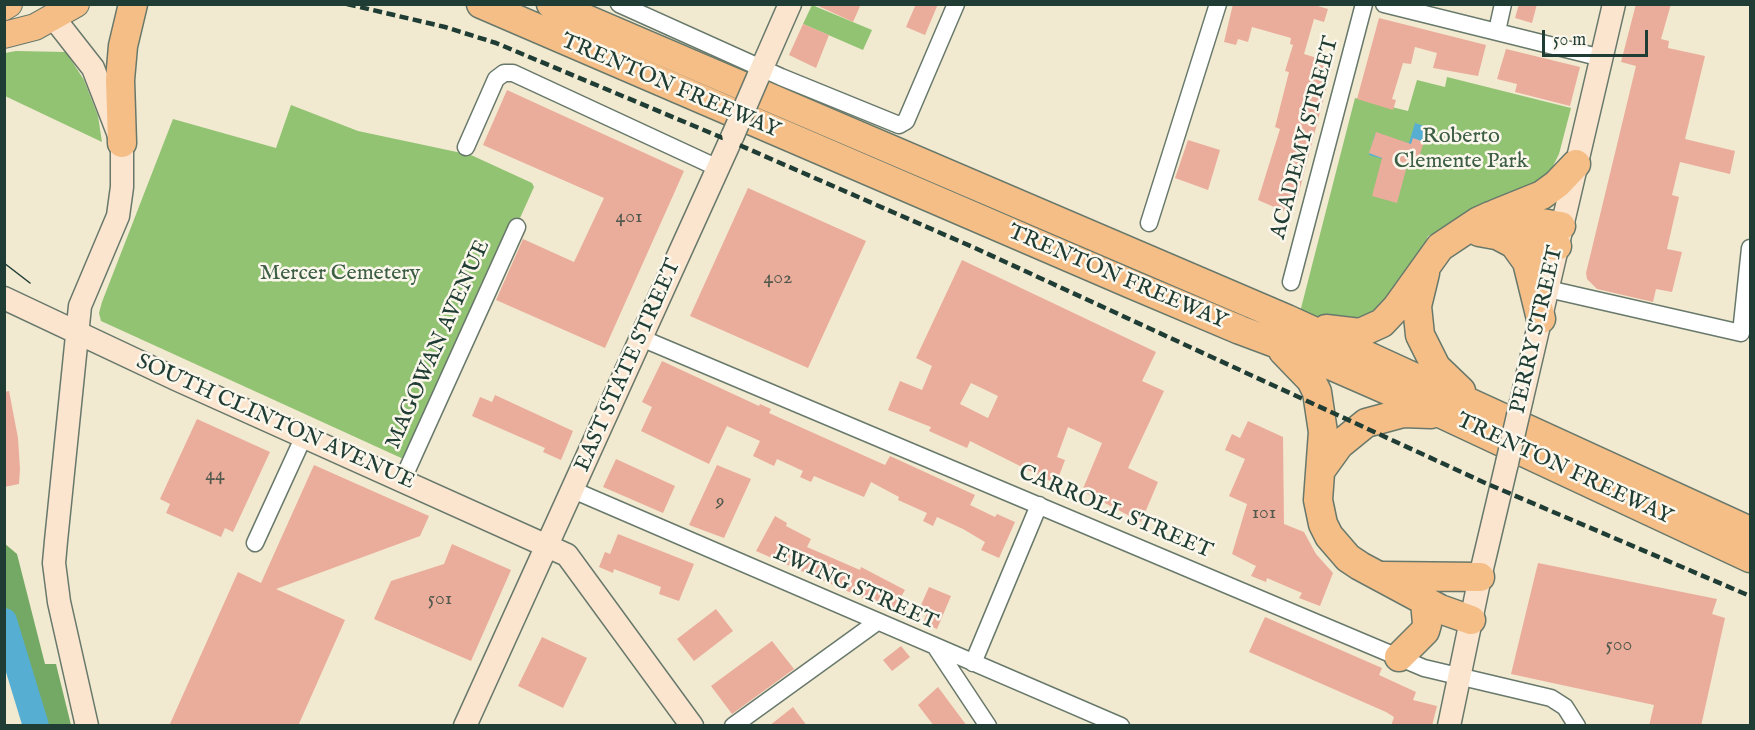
<!DOCTYPE html>
<style>
body{margin:0}
#map{position:relative;width:1755px;height:730px;overflow:hidden;background:#f1e9d0;font-family:"IM FELL English",serif}
canvas{display:block}
.frame{position:absolute;inset:0;border:6px solid #1f3d34;pointer-events:none}
.scale{position:absolute;left:1542px;top:30px;width:106px;height:27px;box-sizing:border-box;border:3px solid #1f3d34;border-top:0;padding-left:8px;font-size:18px;line-height:21px;white-space:nowrap;color:#1f3d34;-webkit-text-stroke:4px #fbf7ec;paint-order:stroke}
</style>
<div id="map">
<canvas width="1755" height="730"></canvas>
<div class="frame"></div>
<div class="scale">50 m</div>
</div>
<script>
const g = document.querySelector('canvas').getContext('2d');
g.lineJoin = 'round';
function fillPath(path, color) { g.fillStyle = color; g.fill(path, 'evenodd'); }
const toPath = rows => new Path2D(rows.map(r => 'M' + r).join(''));
function trace(path, color, width, dash) { g.strokeStyle = color; g.lineWidth = width; g.lineCap = dash ? 'butt' : 'round'; g.setLineDash(dash || []); g.stroke(path); }
function label(font, color, halo, rows, align = 'center') {
  g.font = font + ' "IM FELL English",serif'; g.lineWidth = 5; g.setLineDash([]); g.textBaseline = 'middle'; g.strokeStyle = halo; g.fillStyle = color; for (const [text, x, y, turn = 0] of rows) {
    g.save(); g.translate(x, y); g.rotate((+turn || 0) * Math.PI / 180); g.textAlign = isNaN(turn) ? turn : align; if (halo) g.strokeText(text, 0, 0); g.fillText(text, 0, 0); g.restore();
  }
}
const green = toPath([
 [812,5,872,30,863,50,803,24],
 [16,51,66,52,84,80,98,116,102,142,5,96,5,53],
 [1447,77,1571,108,1559,154,1551,170,1534,186,1428,236,1418,263,1390,301,1355,330,1299,316,1355,98,1408,111,1417,80,1445,87],
 [291,105,358,131,471,155,532,183,534,187,410,462,101,321,99,313,102,302,173,119,276,148]
]);
const forest = toPath([
 [4,543,17,554,45,664,56,664,71,725,27,725,5,642]
]);
const water = toPath([
 [1415,123,1427,127,1416,168,1369,155,1375,134,1409,143]
]);
const river = toPath([
 [4,621,36,726]
]);
const building = toPath([
 [814,4,861,4,853,22],
 [916,4,938,4,925,35,906,27],
 [1233,4,1311,4,1328,9,1324,22,1314,19,1304,54,1333,63,1298,196,1290,214,1258,200,1280,129,1275,127,1289,72,1285,71,1293,45,1290,44,1291,38,1252,27,1248,42,1238,39,1236,45,1224,42],
 [1519,4,1537,4,1532,23,1515,18],
 [1636,4,1671,4,1661,39,1669,41,1668,48,1705,56,1685,139,1735,151,1730,174,1680,162,1672,195,1679,197,1667,249,1682,252,1672,292,1656,289,1653,302,1597,289,1587,279,1586,273,1636,66,1621,62],
 [1379,18,1486,45,1478,76,1433,68,1437,53,1415,47,1411,64,1403,63,1392,99,1396,100,1393,110,1357,99],
 [803,24,829,35,816,68,789,55],
 [1506,49,1580,67,1570,106,1515,92,1517,84,1497,79],
 [507,90,684,171,605,348,496,300,523,239,574,262,604,198,483,145],
 [1376,132,1411,144,1413,138,1424,142,1415,169,1407,166,1397,203,1372,196,1382,158,1369,153],
 [1188,140,1220,150,1208,190,1175,178],
 [748,188,866,241,808,368,690,316],
 [962,260,1156,352,1142,381,1164,391,1128,468,1158,482,1141,522,1082,491,1102,443,1068,427,1057,457,1065,460,1056,484,970,441,967,448,929,431,931,427,888,410,900,381,922,390,932,366,916,358],
 [971,383,998,396,988,418,960,404],
 [662,361,759,406,760,404,771,409,769,413,885,465,890,456,975,495,970,505,995,517,997,514,1015,522,999,558,981,550,985,542,963,529,937,517,933,526,923,521,927,513,898,500,899,497,871,482,864,497,814,476,811,482,800,477,803,471,777,459,774,466,753,456,760,441,727,426,709,464,641,431,652,407,642,402],
 [9,391,18,438,20,469,19,484,4,487,4,392],
 [495,395,573,431,561,460,543,452,545,448,472,416,480,397,492,402],
 [197,419,270,452,233,532,225,528,221,537,166,513,170,504,160,499],
 [1248,421,1283,437,1284,524,1304,532,1316,554,1333,573,1320,606,1299,598,1302,593,1267,578,1266,582,1251,576,1256,566,1232,554,1247,504,1229,496,1245,459,1225,450,1232,434,1240,438],
 [616,459,675,486,663,513,603,487],
 [314,465,429,516,420,536,276,589,345,620,298,726,169,726,238,572,261,583],
 [717,465,751,479,724,538,689,525],
 [775,516,787,523,786,526,811,539,807,547,860,570,861,567,905,590,893,611,864,596,863,598,756,551],
 [618,534,694,564,679,601,659,594,661,587,614,569,613,573,599,567,605,552,610,554],
 [452,544,511,570,471,661,374,619,391,581,444,564],
 [1538,563,1717,599,1712,614,1725,618,1701,726,1649,726,1654,705,1511,674],
 [929,587,951,596,937,629,923,623,929,608,921,605],
 [716,609,733,631,694,661,677,639],
 [1265,617,1382,668,1379,675,1416,692,1413,700,1437,706,1432,726,1391,726,1394,717,1386,712,1249,652],
 [542,637,587,658,563,708,518,686],
 [772,641,794,669,732,714,711,686],
 [901,646,910,657,892,671,883,660],
 [938,687,967,726,934,726,918,705],
 [793,707,807,726,769,726]
]);
const street = toPath([
 [619,4,781,77,899,125,906,121,956,4],
 [1384,4,1602,58],
 [1497,31,1503,4],
 [466,147,496,79,504,73,513,73,718,168],
 [1149,223,1218,4],
 [1291,282,1364,4],
 [1548,289,1741,333,1750,248],
 [641,338,1424,668,1551,698,1565,707,1577,726],
 [402,481,517,227],
 [573,490,1121,726],
 [255,543,304,436],
 [937,649,988,726],
 [973,663,1039,505],
 [733,726,877,622]
]);
const secondary = toPath([
 [53,17,93,68,122,143,122,187,118,216,80,306,56,541,54,563,59,602,87,726],
 [758,77,790,4],
 [4,298,178,380,567,555,692,726],
 [1522,398,1614,4],
 [465,726,733,135],
 [1449,726,1480,577,1507,463]
]);
const primary = toPath([
 [4,7,9,4],
 [4,35,35,27,76,4]
]);
const highway = toPath([
 [481,4,1131,284,1240,330,1307,355,1442,414,1750,558],
 [551,4,1287,319,1750,531],
 [122,143,120,80,123,46,133,4],
 [1495,214,1542,195,1557,184,1576,164],
 [1479,232,1557,246],
 [1497,235,1514,244,1527,262,1541,319],
 [1425,273,1417,306,1420,335,1436,367,1461,391],
 [1326,329,1360,333,1382,323,1397,307,1440,247,1479,221,1490,216,1502,217,1561,226],
 [1283,351,1311,380,1317,392,1323,432,1318,500,1323,524,1329,536,1348,558,1360,566,1440,609,1471,620],
 [1321,470,1339,445,1366,423,1403,413,1431,414],
 [1383,576,1480,577],
 [1399,657,1425,631,1427,624,1425,601]
]);
const tram = toPath([
 [4,263,30,283]
]);
const rail = toPath([
 [347,4,445,27,496,43,730,141,975,248,1483,482,1750,596]
]);
const secondaryBridge = toPath([
 [733,135,758,77],
 [1507,463,1522,398]
]);
const numberNames = [
 ["401",629,218],
 ["402",778,279],
 ["44",215,476],
 ["9",720,502],
 ["101",1264,514],
 ["501",440,600],
 ["500",1619,646]
];
const streetNames = [
 ["TRENTON FREEWAY",670,87,23],
 ["ACADEMY STREET",1306,138,-75],
 ["TRENTON FREEWAY",1117,278,23],
 ["PERRY STREET",1538,330,-77],
 ["MAGOWAN AVENUE",439,345,-66],
 ["EAST STATE STREET",629,366,-66],
 ["SOUTH CLINTON AVENUE",275,423,24],
 ["TRENTON FREEWAY",1564,470,25],
 ["CARROLL STREET",1115,513,23],
 ["EWING STREET",855,589,24]
];
const parkNames = [
 ["Roberto",1461,137],
 ["Clemente Park",1461,162],
 ["Mercer Cemetery",340,274]
];
fillPath(green, '#91c373');
fillPath(forest, '#74a965');
fillPath(water, '#56afd3');
trace(river, '#56afd3', 26);
fillPath(building, '#ebad9b');
trace(street, '#68796b', 19);
trace(secondary, '#68796b', 25);
trace(primary, '#68796b', 28);
trace(highway, '#68796b', 31);
trace(street, '#fff', 16);
trace(secondary, '#fbe5cf', 22);
trace(primary, '#f6be87', 26);
trace(highway, '#f6be87', 28);
trace(tram, '#1f3d34', 1.5);
trace(rail, '#1f3d34', 4.5, [9, 4.5]);
trace(secondaryBridge, '#68796b', 25, []);
trace(secondaryBridge, '#fbe5cf', 22);
label('20px', '#52594e', null, numberNames);
label('22px', '#1f3d34', '#fbf7ec', streetNames);
label('22px', '#3c5e44', '#fbf7ec', parkNames);
</script>
